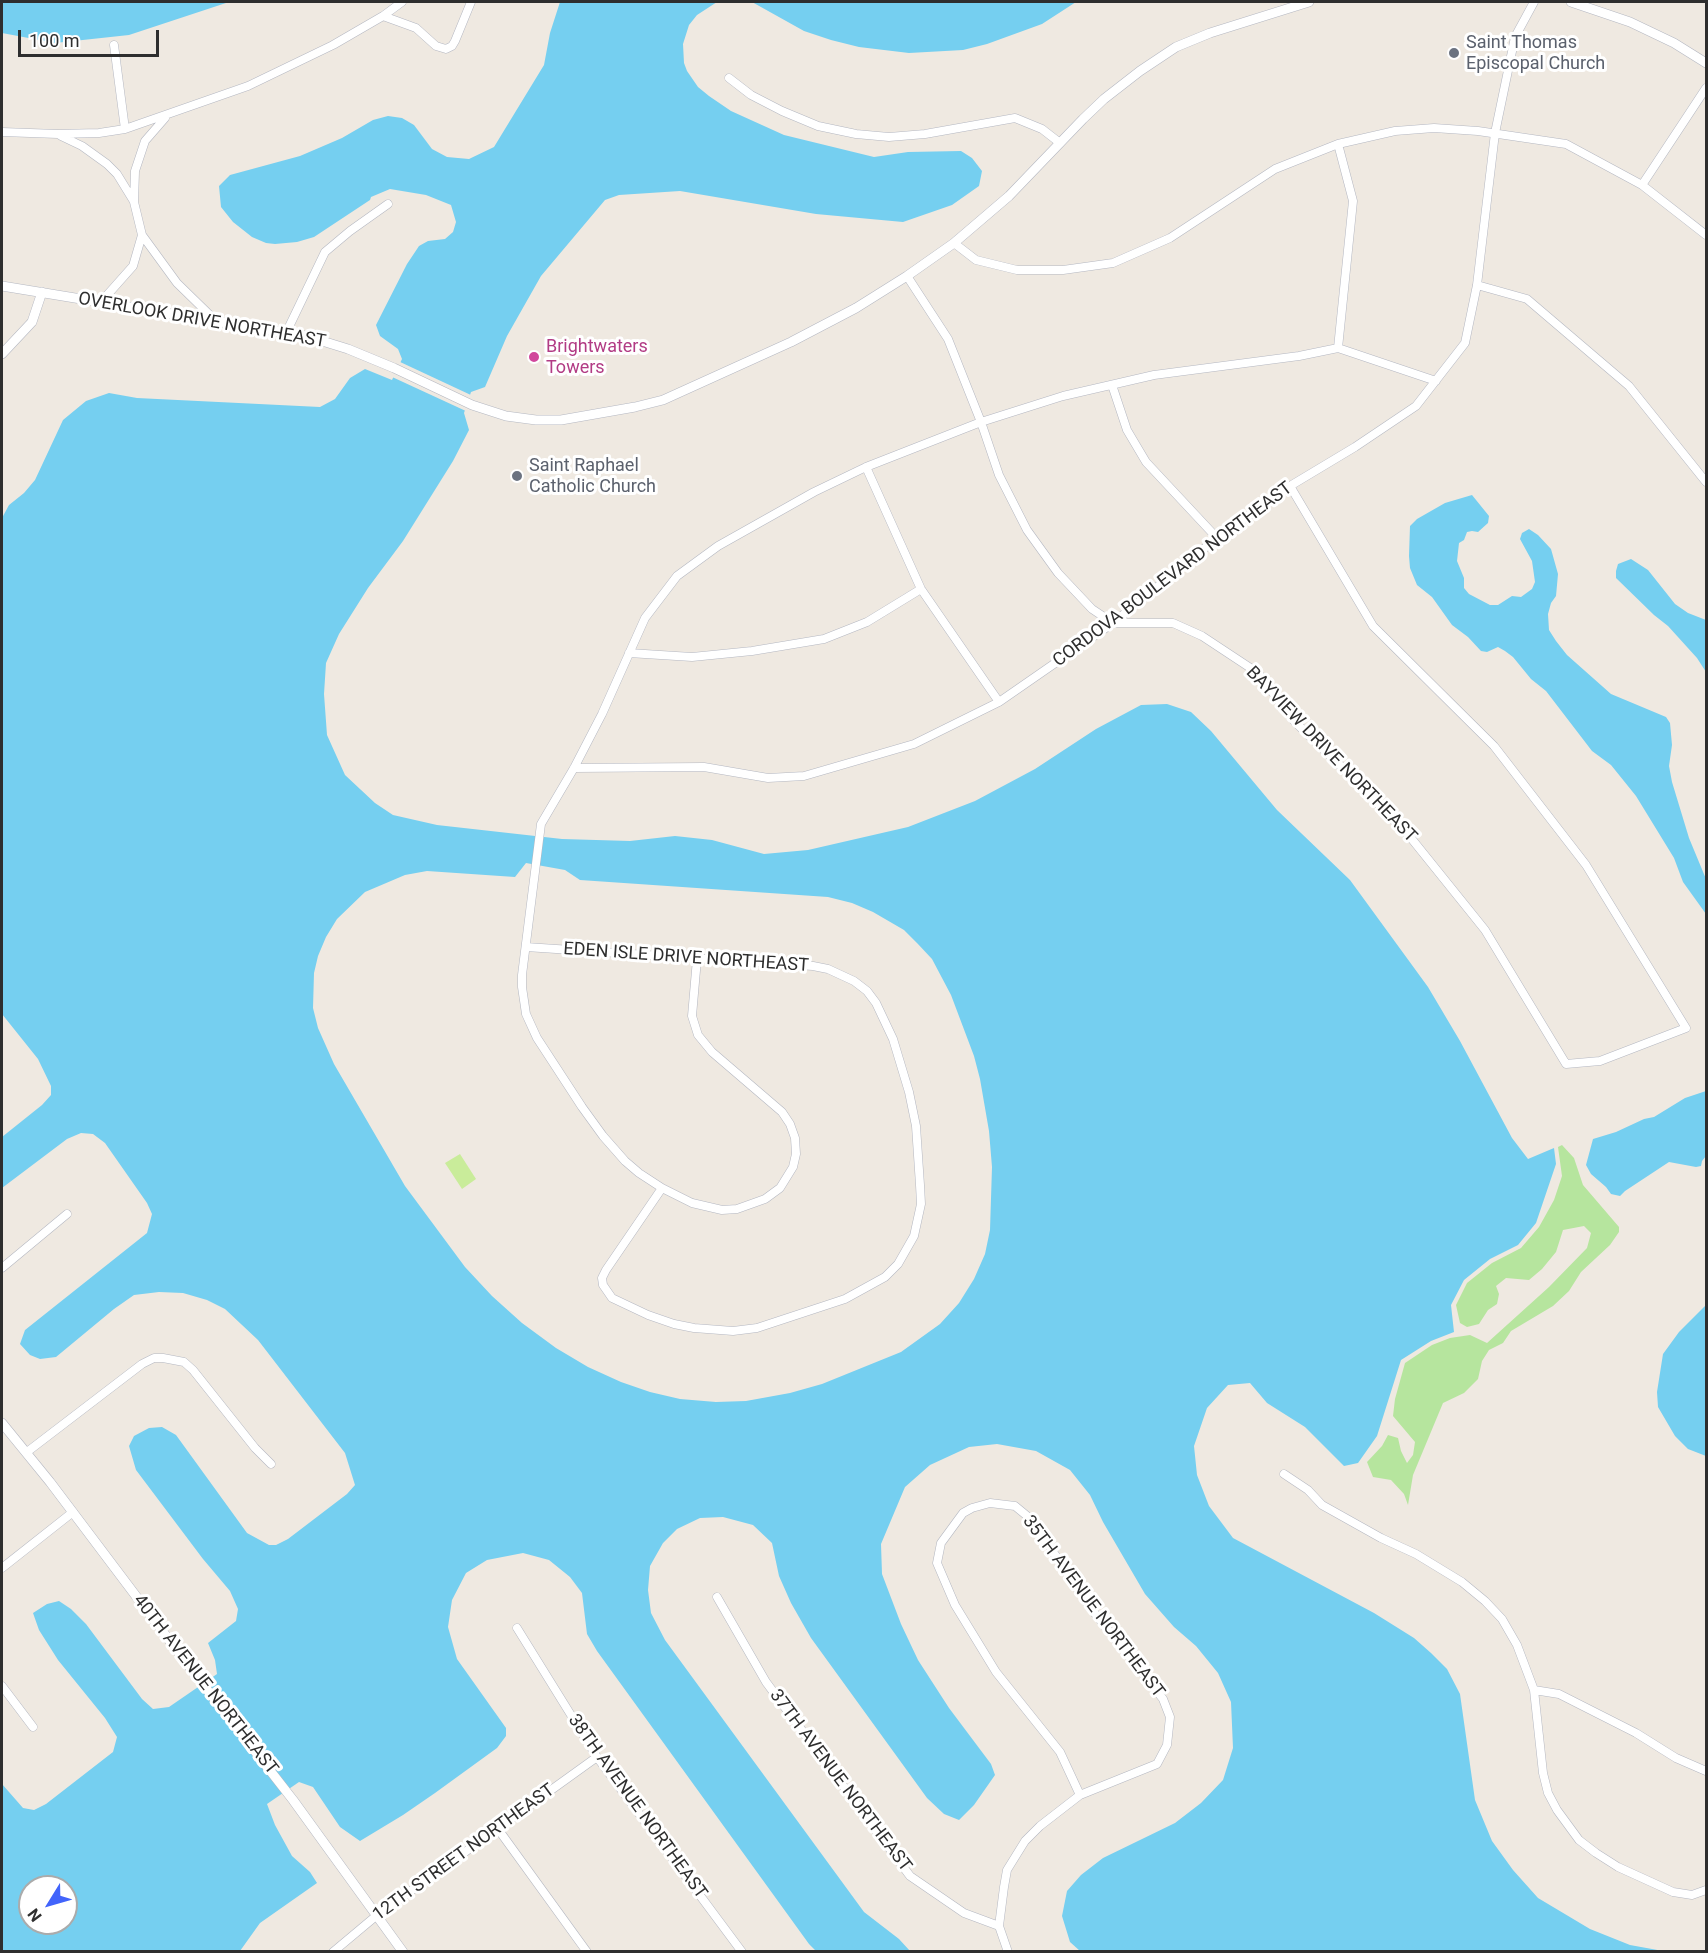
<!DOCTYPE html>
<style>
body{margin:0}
#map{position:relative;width:1708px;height:1953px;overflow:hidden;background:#efe9e1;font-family:Roboto,sans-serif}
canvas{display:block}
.frame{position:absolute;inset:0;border:3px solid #2e2e2e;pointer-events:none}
.north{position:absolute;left:18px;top:1875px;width:60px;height:60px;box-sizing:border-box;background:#fff;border:2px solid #ababab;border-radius:50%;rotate:233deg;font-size:16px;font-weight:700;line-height:24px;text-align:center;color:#2e2e2e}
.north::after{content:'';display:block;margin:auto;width:21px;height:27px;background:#4264fb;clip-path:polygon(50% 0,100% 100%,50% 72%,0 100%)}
.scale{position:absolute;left:18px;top:30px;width:141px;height:27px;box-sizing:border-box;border:3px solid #2e2e2e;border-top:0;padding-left:8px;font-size:18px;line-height:21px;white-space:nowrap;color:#2e2e2e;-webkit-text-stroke:4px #fff;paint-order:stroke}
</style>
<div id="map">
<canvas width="1708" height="1953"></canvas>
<div class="frame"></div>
<div class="north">N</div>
<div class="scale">100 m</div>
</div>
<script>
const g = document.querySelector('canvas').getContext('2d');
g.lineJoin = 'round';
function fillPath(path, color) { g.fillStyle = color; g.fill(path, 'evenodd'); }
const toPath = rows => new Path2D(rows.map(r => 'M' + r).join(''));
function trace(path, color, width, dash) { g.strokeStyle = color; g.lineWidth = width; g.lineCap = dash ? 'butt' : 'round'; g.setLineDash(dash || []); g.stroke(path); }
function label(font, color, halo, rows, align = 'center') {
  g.font = font + ' Roboto,sans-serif'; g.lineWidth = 6; g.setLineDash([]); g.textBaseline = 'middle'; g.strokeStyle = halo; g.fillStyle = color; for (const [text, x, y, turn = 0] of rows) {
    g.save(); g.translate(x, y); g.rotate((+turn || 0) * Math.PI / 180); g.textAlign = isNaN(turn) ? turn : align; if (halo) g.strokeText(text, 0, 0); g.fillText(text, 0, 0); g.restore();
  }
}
const green = toPath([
 [1562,1145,1574,1158,1583,1185,1619,1227,1619,1232,1610,1245,1581,1272,1569,1291,1553,1306,1511,1331,1503,1343,1489,1350,1482,1361,1478,1379,1464,1393,1443,1403,1413,1475,1408,1505,1404,1494,1391,1480,1373,1477,1367,1462,1382,1446,1388,1435,1398,1438,1401,1451,1407,1463,1413,1455,1415,1442,1393,1416,1395,1399,1405,1363,1432,1345,1450,1338,1470,1335,1487,1343,1549,1287,1587,1248,1591,1233,1584,1226,1563,1230,1556,1252,1542,1269,1529,1280,1506,1278,1496,1286,1499,1294,1497,1304,1488,1310,1479,1324,1467,1327,1460,1323,1456,1305,1467,1283,1492,1263,1521,1248,1539,1227,1554,1200,1562,1176,1558,1147]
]);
const pitch = toPath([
 [460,1154,476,1179,462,1189,445,1163]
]);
const water = toPath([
 [2,2,229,2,129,35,55,43,2,33],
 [560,2,717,2,697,15,689,25,683,44,684,63,687,71,698,87,709,96,731,111,784,135,874,157,908,152,961,151,972,158,982,171,979,186,952,205,903,222,816,214,680,191,619,195,605,200,541,276,507,336,485,387,471,392,464,413,469,430,453,461,403,541,368,588,339,634,326,663,324,694,327,735,345,775,375,803,393,815,437,825,562,839,630,841,675,836,712,840,764,854,808,850,908,827,975,801,1035,769,1096,729,1141,705,1167,704,1191,712,1211,731,1277,810,1350,880,1428,987,1460,1041,1512,1138,1528,1159,1554,1148,1556,1164,1536,1223,1518,1245,1490,1259,1464,1280,1451,1305,1454,1332,1431,1341,1401,1360,1377,1436,1358,1463,1344,1466,1305,1427,1267,1403,1250,1383,1228,1385,1207,1408,1194,1446,1197,1475,1209,1506,1233,1538,1374,1613,1414,1638,1431,1653,1447,1669,1460,1694,1475,1800,1492,1841,1513,1870,1538,1898,1590,1929,1630,1945,1663,1951,1080,1951,1070,1942,1062,1916,1067,1891,1081,1875,1103,1858,1175,1823,1201,1803,1223,1780,1233,1748,1231,1702,1218,1673,1196,1646,1174,1627,1145,1594,1103,1522,1090,1495,1070,1470,1036,1451,997,1444,969,1447,930,1465,905,1487,881,1544,882,1574,901,1624,918,1660,949,1708,991,1764,995,1775,974,1805,959,1820,944,1814,927,1798,811,1638,791,1603,779,1576,772,1543,753,1525,723,1517,700,1518,677,1529,663,1543,650,1566,648,1590,651,1613,665,1640,864,1912,899,1939,910,1951,816,1951,809,1944,597,1651,587,1634,582,1593,570,1577,549,1560,523,1553,487,1560,466,1573,452,1600,448,1627,457,1659,506,1728,506,1736,497,1748,435,1793,403,1815,360,1841,340,1827,313,1787,299,1782,267,1804,275,1825,292,1856,310,1872,317,1883,260,1923,240,1951,2,1951,2,1784,23,1808,34,1810,46,1804,113,1752,117,1737,105,1718,58,1660,39,1630,33,1613,47,1604,59,1601,71,1609,86,1624,142,1699,153,1709,169,1707,217,1674,215,1660,208,1643,236,1621,238,1609,230,1591,203,1559,136,1470,129,1446,134,1436,149,1428,162,1427,176,1435,247,1533,269,1545,276,1545,288,1539,347,1494,355,1485,345,1453,258,1340,225,1309,207,1300,183,1293,159,1292,134,1295,114,1309,56,1357,40,1359,30,1355,20,1344,25,1330,147,1233,152,1214,147,1203,105,1143,93,1134,81,1133,67,1139,2,1188,2,1137,42,1105,51,1095,51,1086,38,1059,2,1014,2,518,9,505,24,493,35,480,63,420,86,401,109,393,137,398,320,407,335,399,350,378,365,369,392,380,402,359,398,349,380,336,376,325,407,264,419,246,428,241,445,239,453,232,456,222,451,205,426,195,390,189,371,197,370,200,314,237,297,242,275,244,266,243,252,237,233,222,221,207,219,186,230,175,300,156,342,138,373,120,388,116,402,118,414,125,432,149,447,157,469,159,494,147,544,65,550,33],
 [526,863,565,870,580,880,828,897,852,903,873,912,904,930,917,943,932,959,951,995,974,1056,980,1079,989,1131,992,1167,990,1230,985,1254,974,1279,959,1303,940,1324,901,1352,822,1384,790,1393,746,1401,716,1402,680,1399,650,1392,621,1382,588,1367,556,1348,522,1323,492,1296,465,1267,405,1186,334,1064,318,1028,313,1008,314,973,318,956,326,937,337,919,365,892,405,875,427,871,515,877],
 [30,1887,66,1887,66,1923,30,1923],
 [752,2,1076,2,1042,24,987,44,963,50,909,53,859,47,831,40,804,31],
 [1472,495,1489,516,1488,523,1478,532,1472,531,1467,532,1464,540,1459,543,1457,561,1464,578,1464,588,1469,594,1490,605,1498,605,1512,596,1521,597,1532,589,1535,582,1532,561,1520,539,1522,533,1529,529,1538,535,1551,549,1558,574,1556,596,1551,603,1548,614,1549,630,1556,641,1567,655,1611,694,1666,717,1670,723,1672,745,1669,766,1672,782,1689,838,1706,879,1706,914,1683,882,1674,858,1636,796,1611,765,1592,751,1546,691,1531,679,1513,657,1505,651,1498,647,1487,652,1481,651,1468,637,1452,625,1432,597,1417,585,1410,568,1409,556,1410,526,1417,519,1445,503],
 [1631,559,1648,570,1675,604,1688,613,1706,620,1706,672,1697,658,1668,626,1654,615,1616,578,1616,571,1618,564],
 [1706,1091,1706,1156,1702,1161,1701,1166,1696,1167,1669,1162,1625,1191,1620,1196,1611,1194,1606,1187,1591,1174,1586,1165,1593,1139,1616,1132,1644,1119,1654,1117,1685,1098],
 [1706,1305,1706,1456,1688,1449,1675,1436,1658,1407,1657,1392,1663,1354,1679,1332]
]);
const pier = toPath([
 [398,361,473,396,468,412,390,376]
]);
const minor = toPath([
 [402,2,383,16,416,28,436,46,446,49,452,46,455,41,471,2],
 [114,45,125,129],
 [729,78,751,95,782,111,818,126,856,134,889,137,925,134,1015,118,1042,129,1060,143],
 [165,118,145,141,135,171,134,202,142,235,177,283,216,321],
 [2,132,58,134,99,133,125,129,248,86,333,45,383,16],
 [61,136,82,146,107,164,117,174,133,200],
 [1338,144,1353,201,1338,348],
 [1642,185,1706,88],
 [954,243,976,260,1017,270,1063,270,1113,263,1170,238,1275,169,1338,144,1395,131,1434,128,1478,131,1566,144,1642,185,1706,235],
 [907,276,948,339,981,422,999,475,1027,530,1058,573,1092,609,1113,623,1173,623,1202,636,1258,673,1295,722,1351,776,1411,838,1485,930,1566,1064,1600,1061,1686,1028,1586,865,1494,746,1373,626,1290,486],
 [1477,285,1527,299,1629,386,1706,482],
 [101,302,133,266,142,235],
 [286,333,325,252,350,231,388,204],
 [1112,385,1127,430,1146,462,1217,538],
 [866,467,921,589,999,702],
 [629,653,692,657,752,651,824,639,867,622,921,589],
 [574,768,704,767,768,778,804,776,914,744,999,702,1113,623,1217,538,1290,486,1355,447,1416,406,1465,343,1477,285,1495,133,1515,37,1534,2],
 [526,947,813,966,828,969,854,981,867,991,876,1003,893,1039,909,1092,916,1126,920,1185,921,1204,914,1236,898,1264,885,1277,845,1299,757,1328,733,1331,694,1328,674,1324,648,1315,612,1298,603,1285,602,1278,606,1270,662,1188],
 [697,959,692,1016,698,1035,712,1052,782,1112,790,1124,795,1138,796,1154,793,1167,780,1188,765,1199,737,1209,722,1210,692,1203,662,1188,639,1173,625,1161,603,1136,582,1107,537,1038,526,1014,522,987,522,975,541,824,574,768,602,714,645,618,677,576,718,546,814,492,866,467,981,422,1063,396,1154,375,1299,356,1338,348,1436,381],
 [2,1268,67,1214],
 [27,1452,142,1364,154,1358,163,1358,184,1362,193,1370,255,1448,271,1464],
 [1284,1474,1308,1490,1322,1505,1381,1538,1416,1554,1462,1582,1485,1601,1502,1619,1517,1645,1534,1690,1543,1773,1548,1793,1557,1810,1579,1840,1596,1853,1618,1867,1673,1892,1692,1895,1706,1890],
 [2,1568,73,1512],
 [717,1597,766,1682,910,1876,964,1913,999,1926],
 [517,1628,597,1757,742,1952],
 [2,1686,33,1727],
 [1534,1690,1559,1694,1636,1733,1676,1758,1706,1771],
 [498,1829,587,1952],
 [333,1952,376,1916,597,1757],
 [1008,1952,999,1926,1004,1887,1007,1870,1025,1841,1040,1826,1080,1795,1157,1764,1167,1745,1170,1717,1163,1699,1089,1606,1032,1520,1015,1506,990,1503,972,1508,963,1513,941,1543,937,1563,955,1605,996,1672,1060,1752,1080,1795]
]);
const tertiary = toPath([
 [1571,2,1630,22,1674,43,1706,63],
 [2,286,306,336,348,349,394,368,472,405,506,416,536,420,561,420,635,407,663,400,791,342,856,308,907,276,954,243,1009,196,1083,119,1104,99,1140,71,1176,47,1210,33,1309,2],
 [2,354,32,322,42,292],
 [2,1423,50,1482,191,1669,293,1800,403,1952]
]);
const markers = [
 [1454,53,6,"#6b7280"],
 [534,357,6,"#d1479c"],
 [517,476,6,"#6b7280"]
];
const worshipNames = [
 ["Saint Thomas",1466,43],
 ["Episcopal Church",1466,64],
 ["Saint Raphael",529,466],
 ["Catholic Church",529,487]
];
const streetNames = [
 ["OVERLOOK DRIVE NORTHEAST",202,321,10],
 ["CORDOVA BOULEVARD NORTHEAST",1173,575,-37],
 ["BAYVIEW DRIVE NORTHEAST",1331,755,46],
 ["EDEN ISLE DRIVE NORTHEAST",686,958,4],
 ["35TH AVENUE NORTHEAST",1093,1607,53],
 ["40TH AVENUE NORTHEAST",205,1685,52],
 ["37TH AVENUE NORTHEAST",840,1781,53],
 ["38TH AVENUE NORTHEAST",637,1807,54],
 ["12TH STREET NORTHEAST",464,1853,-36]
];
const hotelNames = [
 ["Brightwaters",546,347],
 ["Towers",546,368]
];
fillPath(green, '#b6e59e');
fillPath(pitch, '#c9ec9a');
fillPath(water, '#75cff0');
fillPath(pier, '#efe9e1');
trace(minor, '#b4b7c1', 9);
trace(tertiary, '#b4b7c1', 10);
trace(minor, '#fff', 8);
trace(tertiary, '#fff', 9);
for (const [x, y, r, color] of markers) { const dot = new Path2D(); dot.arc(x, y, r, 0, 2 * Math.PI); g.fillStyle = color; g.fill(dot); trace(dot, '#fff', 2); }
label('18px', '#5b616d', '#fff', worshipNames, 'left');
label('18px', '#2e2e2e', '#fff', streetNames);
label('18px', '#b23c85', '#fff', hotelNames, 'left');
</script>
